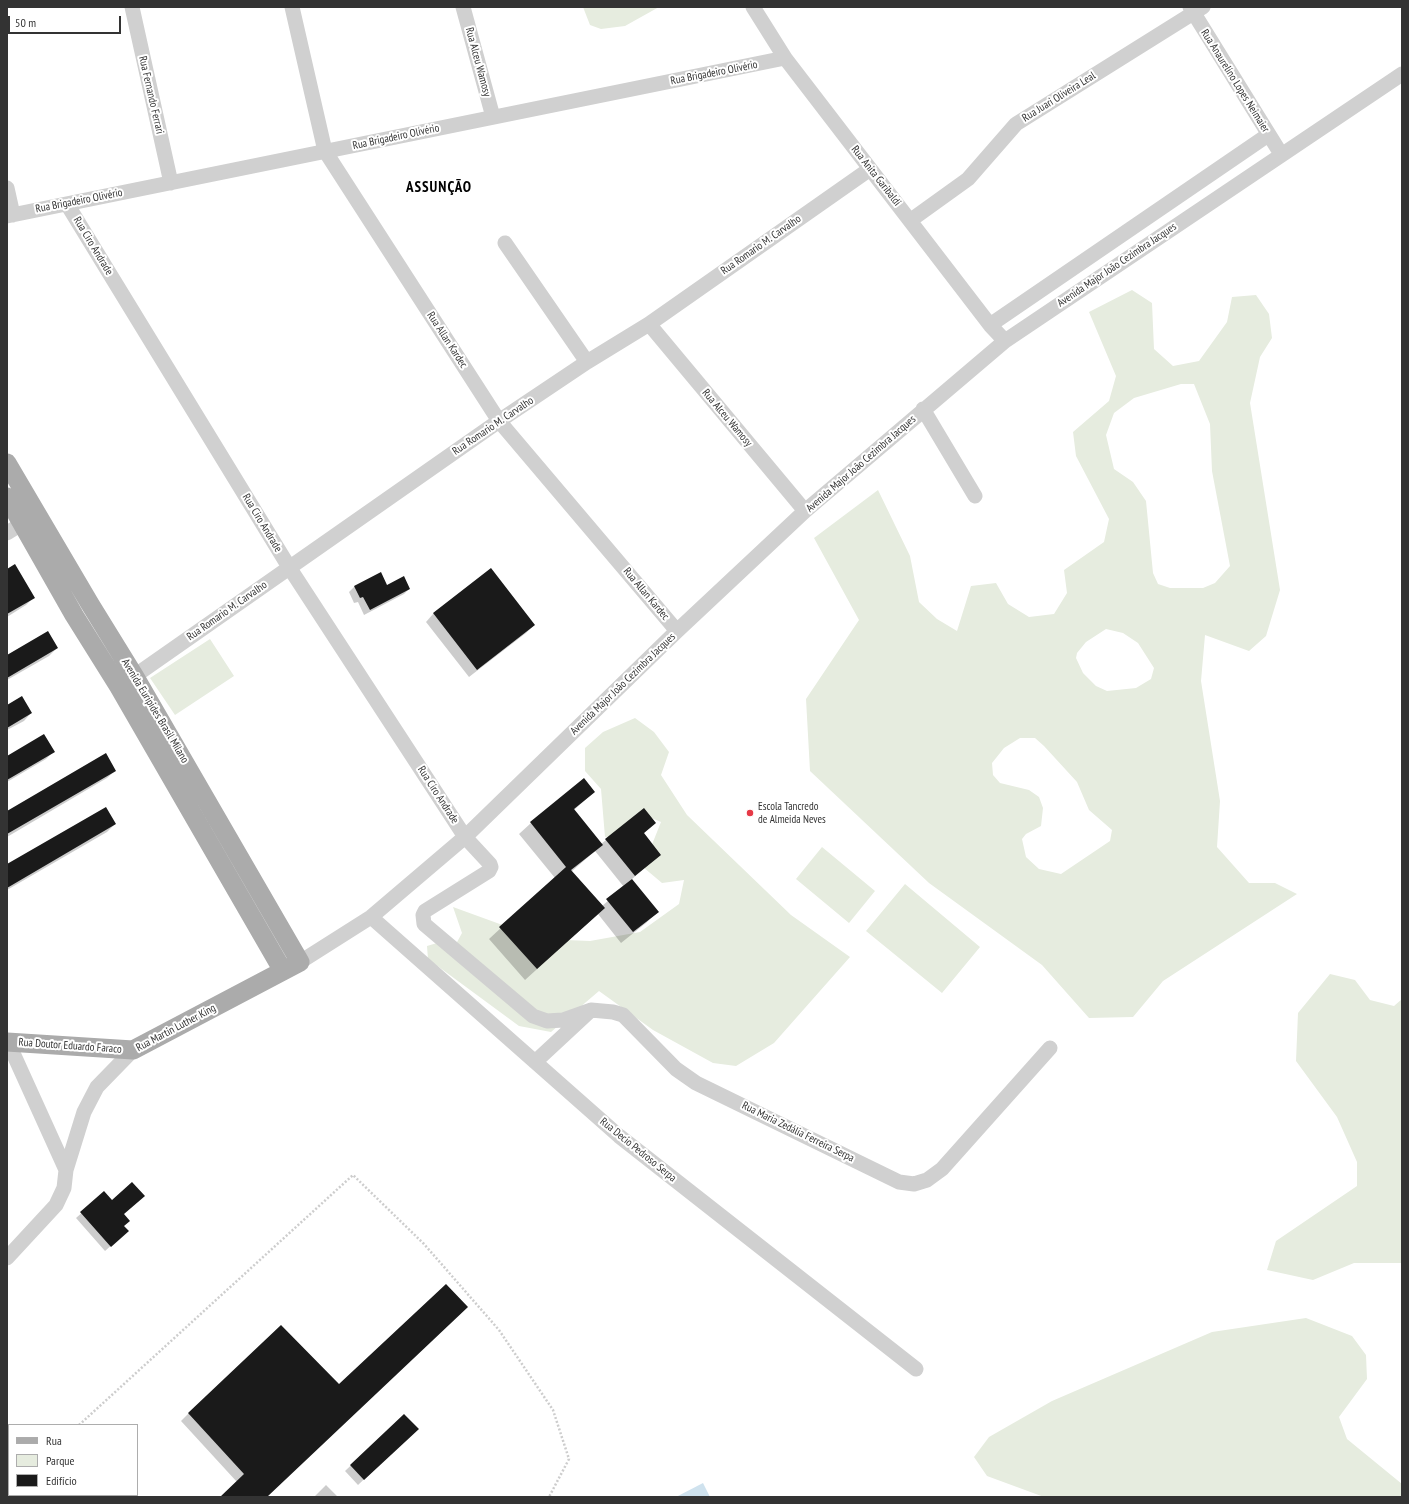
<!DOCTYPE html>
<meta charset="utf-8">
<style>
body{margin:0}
#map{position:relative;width:1409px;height:1504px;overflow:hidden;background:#fff;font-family:"PT Sans Narrow",sans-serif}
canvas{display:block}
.frame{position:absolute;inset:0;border:8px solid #333;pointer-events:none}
.legend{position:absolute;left:8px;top:1424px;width:130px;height:72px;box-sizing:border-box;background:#fff;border:1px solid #adadad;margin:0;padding:5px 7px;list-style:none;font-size:12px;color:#333}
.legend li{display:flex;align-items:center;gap:8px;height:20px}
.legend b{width:20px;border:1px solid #adadad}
.scale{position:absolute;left:8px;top:16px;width:113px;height:18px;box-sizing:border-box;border:2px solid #333;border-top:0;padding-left:5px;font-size:12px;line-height:14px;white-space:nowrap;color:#333;-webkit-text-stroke:3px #fff;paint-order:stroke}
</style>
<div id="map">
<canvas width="1409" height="1504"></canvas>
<div class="frame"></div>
<ul class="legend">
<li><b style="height:5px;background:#ababab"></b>Rua</li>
<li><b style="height:11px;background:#e6ecdf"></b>Parque</li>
<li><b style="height:11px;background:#1a1a1a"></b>Edifício</li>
</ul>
<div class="scale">50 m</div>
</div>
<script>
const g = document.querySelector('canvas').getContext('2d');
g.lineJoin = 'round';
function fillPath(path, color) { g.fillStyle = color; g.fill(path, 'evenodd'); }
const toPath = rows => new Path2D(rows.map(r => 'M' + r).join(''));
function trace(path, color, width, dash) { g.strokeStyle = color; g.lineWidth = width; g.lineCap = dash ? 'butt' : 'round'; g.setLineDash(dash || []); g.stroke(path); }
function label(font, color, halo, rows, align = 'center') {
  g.font = font + ' "PT Sans Narrow",sans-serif'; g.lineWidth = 4; g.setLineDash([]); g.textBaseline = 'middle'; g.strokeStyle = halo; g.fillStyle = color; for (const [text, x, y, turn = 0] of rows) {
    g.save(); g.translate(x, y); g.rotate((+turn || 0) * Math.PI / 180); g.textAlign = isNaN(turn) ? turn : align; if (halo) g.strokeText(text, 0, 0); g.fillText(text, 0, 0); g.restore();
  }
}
const green = toPath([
 [583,7,659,7,625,26,601,29,590,25],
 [1132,290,1152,303,1154,349,1173,366,1199,361,1227,322,1232,297,1256,295,1269,314,1272,338,1260,357,1250,403,1280,590,1266,636,1249,651,1205,635,1201,681,1220,801,1217,847,1249,883,1275,883,1297,894,1163,981,1133,1017,1089,1018,1042,965,929,883,810,771,806,699,859,620,814,538,878,490,910,556,919,602,937,619,957,631,971,586,996,583,1008,604,1029,617,1054,614,1067,593,1064,570,1104,542,1109,519,1076,456,1073,432,1109,401,1116,376,1089,312],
 [1181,384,1194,384,1210,424,1212,471,1230,566,1215,583,1203,588,1170,588,1158,584,1153,573,1146,501,1133,482,1114,469,1106,435,1114,413,1134,398],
 [1106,629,1123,633,1138,643,1154,668,1151,679,1136,688,1107,691,1096,686,1083,673,1076,658,1077,653,1086,642],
 [1020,738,1035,738,1044,746,1077,782,1089,810,1112,830,1110,841,1061,874,1039,869,1026,857,1022,839,1026,834,1041,826,1043,808,1039,797,1029,790,1000,783,993,775,992,763,1004,748],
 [210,639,234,676,175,715,150,678],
 [635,718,654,732,669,752,661,775,687,815,791,915,850,957,774,1043,736,1066,713,1063,653,1030,599,991,551,1032,519,1026,428,959,427,946,437,943,450,955,462,933,453,907,541,939,590,941,640,932,679,904,684,880,662,883,643,867,661,822,639,813,628,834,605,837,601,789,585,771,585,748,603,732],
 [822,847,875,891,849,923,796,879],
 [905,884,980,947,942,993,866,931],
 [1330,974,1355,980,1370,1000,1394,1006,1402,999,1402,1263,1354,1263,1313,1280,1267,1270,1276,1241,1357,1186,1357,1162,1337,1117,1296,1061,1298,1013],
 [1306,1318,1352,1336,1366,1355,1367,1379,1339,1417,1347,1439,1402,1484,1402,1497,1044,1497,987,1476,974,1457,989,1437,1052,1401,1212,1332]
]);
const water = toPath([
 [703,1483,710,1497,676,1497]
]);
const shadow = toPath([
 [7,570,33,598,26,605,7,617],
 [491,570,534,625,526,633,469,677,426,622,433,614],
 [387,586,409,589,404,594,364,615,358,602,354,603,349,592,354,587],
 [57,648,49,656,7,680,7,656],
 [7,706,31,713,24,721,7,730],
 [53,752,46,759,7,782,7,757],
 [115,771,107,778,7,837,7,812],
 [594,792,574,810,601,844,606,840,654,823,643,834,660,854,631,880,657,912,646,923,621,943,598,914,525,980,489,939,555,878,519,834,531,823],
 [595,851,624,887,602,906,571,872],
 [115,824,107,832,7,890,7,865],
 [104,1193,123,1214,123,1227,122,1236,105,1251,76,1218],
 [339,1386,266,1497,221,1497,237,1482,181,1421,189,1413],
 [404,1415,417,1429,358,1485,345,1471],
 [326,1485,338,1497,314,1497]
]);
const building = toPath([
 [15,564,35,598,7,614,7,569],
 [491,568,535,625,477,670,433,613],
 [381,572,387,585,404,576,410,589,370,610,363,597,360,598,354,586],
 [48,631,58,648,7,678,7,655],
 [22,696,32,713,7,728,7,705],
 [44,734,55,752,7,780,7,756],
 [106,753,116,771,7,834,7,811],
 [584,778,595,792,574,809,603,845,571,870,605,908,537,969,499,927,566,867,530,822],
 [106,807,116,824,7,888,7,864],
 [644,808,656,823,644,833,661,855,635,876,605,839],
 [632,879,659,912,633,932,606,899],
 [132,1182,145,1196,124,1214,130,1221,124,1226,129,1231,111,1247,80,1212,104,1191,112,1200],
 [446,1284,468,1307,267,1497,220,1497,244,1474,188,1413,281,1325,339,1384],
 [404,1414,419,1429,364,1480,350,1465]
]);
const path = toPath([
 [79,1425,353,1175,424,1244,499,1330,553,1410,569,1459,549,1497],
 [7,1491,9,1489],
 [46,1495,49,1497]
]);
const minor = toPath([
 [132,7,171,183],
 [292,7,325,151,499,421,677,631],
 [463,7,493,117],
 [753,7,785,58,990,325,1005,341],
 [1190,7,1281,154],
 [7,188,13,215],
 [67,204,289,567,465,837,490,864,491,867,489,871,425,911,423,915,424,924,533,1016,547,1021,563,1020,591,1010],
 [7,216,785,58],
 [911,220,968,179,1016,124,1203,7],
 [505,243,587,362],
 [649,324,805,511],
 [990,325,1268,135],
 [923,409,975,496],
 [7,533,23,523],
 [126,682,499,421,587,362,649,324,870,169],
 [371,917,619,1136,916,1369],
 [300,962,371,917,465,837,677,631,805,511,1005,341,1402,74],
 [8,1042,66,1170],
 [535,1062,591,1010,613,1012,623,1015,676,1069,696,1083,899,1182,914,1184,927,1180,942,1169,1050,1048],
 [7,1258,56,1205,64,1188,66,1170,84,1112,97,1087,133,1050]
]);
const major = toPath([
 [7,463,90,604,135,677,300,962,133,1050,7,1042],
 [7,497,74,615,119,687,283,971]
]);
const markers = [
 [750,813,4,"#e63946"]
];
const streetNames = [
 ["Rua Alceu Wamosy",478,62,75],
 ["Rua Brigadeiro Olivério",714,73,-11],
 ["Rua Anaurelino Lopes Neimaier",1235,81,58],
 ["Rua Fernando Ferrari",151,95,77],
 ["Rua Juari Oliveira Leal",1059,97,-32],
 ["Rua Brigadeiro Olivério",396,137,-12],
 ["Rua Anita Garibaldi",876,176,52],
 ["Rua Brigadeiro Olivério",79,201,-11],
 ["Rua Romario M. Carvalho",761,245,-35],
 ["Rua Ciro Andrade",93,246,59],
 ["Avenida Major João Cezimbra Jacques",1117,265,-34],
 ["Rua Allan Kardec",447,340,57],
 ["Rua Alceu Wamosy",727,418,50],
 ["Rua Romario M. Carvalho",493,426,-34],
 ["Avenida Major João Cezimbra Jacques",861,464,-41],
 ["Rua Ciro Andrade",262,523,59],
 ["Rua Allan Kardec",646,594,50],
 ["Rua Romario M. Carvalho",227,611,-35],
 ["Avenida Major João Cezimbra Jacques",623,684,-44],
 ["Avenida Euripides Brasil Milano",155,711,59],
 ["Rua Ciro Andrade",438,795,57],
 ["Rua Martin Luther King",176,1028,-28],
 ["Rua Doutor Eduardo Faraco",70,1046,4],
 ["Rua Maria Zedália Ferreira Serpa",798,1132,26],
 ["Rua Decio Pedroso Serpa",638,1150,39]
];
const poiNames = [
 ["Escola Tancredo",758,807],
 ["de Almeida Neves",758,820]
];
const districtNames = [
 ["ASSUNÇÃO",439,188]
];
fillPath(green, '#e6ecdf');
fillPath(water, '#cfe2ee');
fillPath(shadow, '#0003');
fillPath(building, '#1a1a1a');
trace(path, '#cdcdcd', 2.5, [2, 2]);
trace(minor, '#d0d0d0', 15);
trace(major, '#ababab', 19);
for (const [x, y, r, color] of markers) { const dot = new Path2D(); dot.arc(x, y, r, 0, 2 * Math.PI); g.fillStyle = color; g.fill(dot); trace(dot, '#fff', 1.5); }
label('11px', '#333', '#fff', streetNames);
label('11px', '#333', '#fff', poiNames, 'left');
g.letterSpacing = '1px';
label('bold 15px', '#000', '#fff', districtNames);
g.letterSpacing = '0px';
</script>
